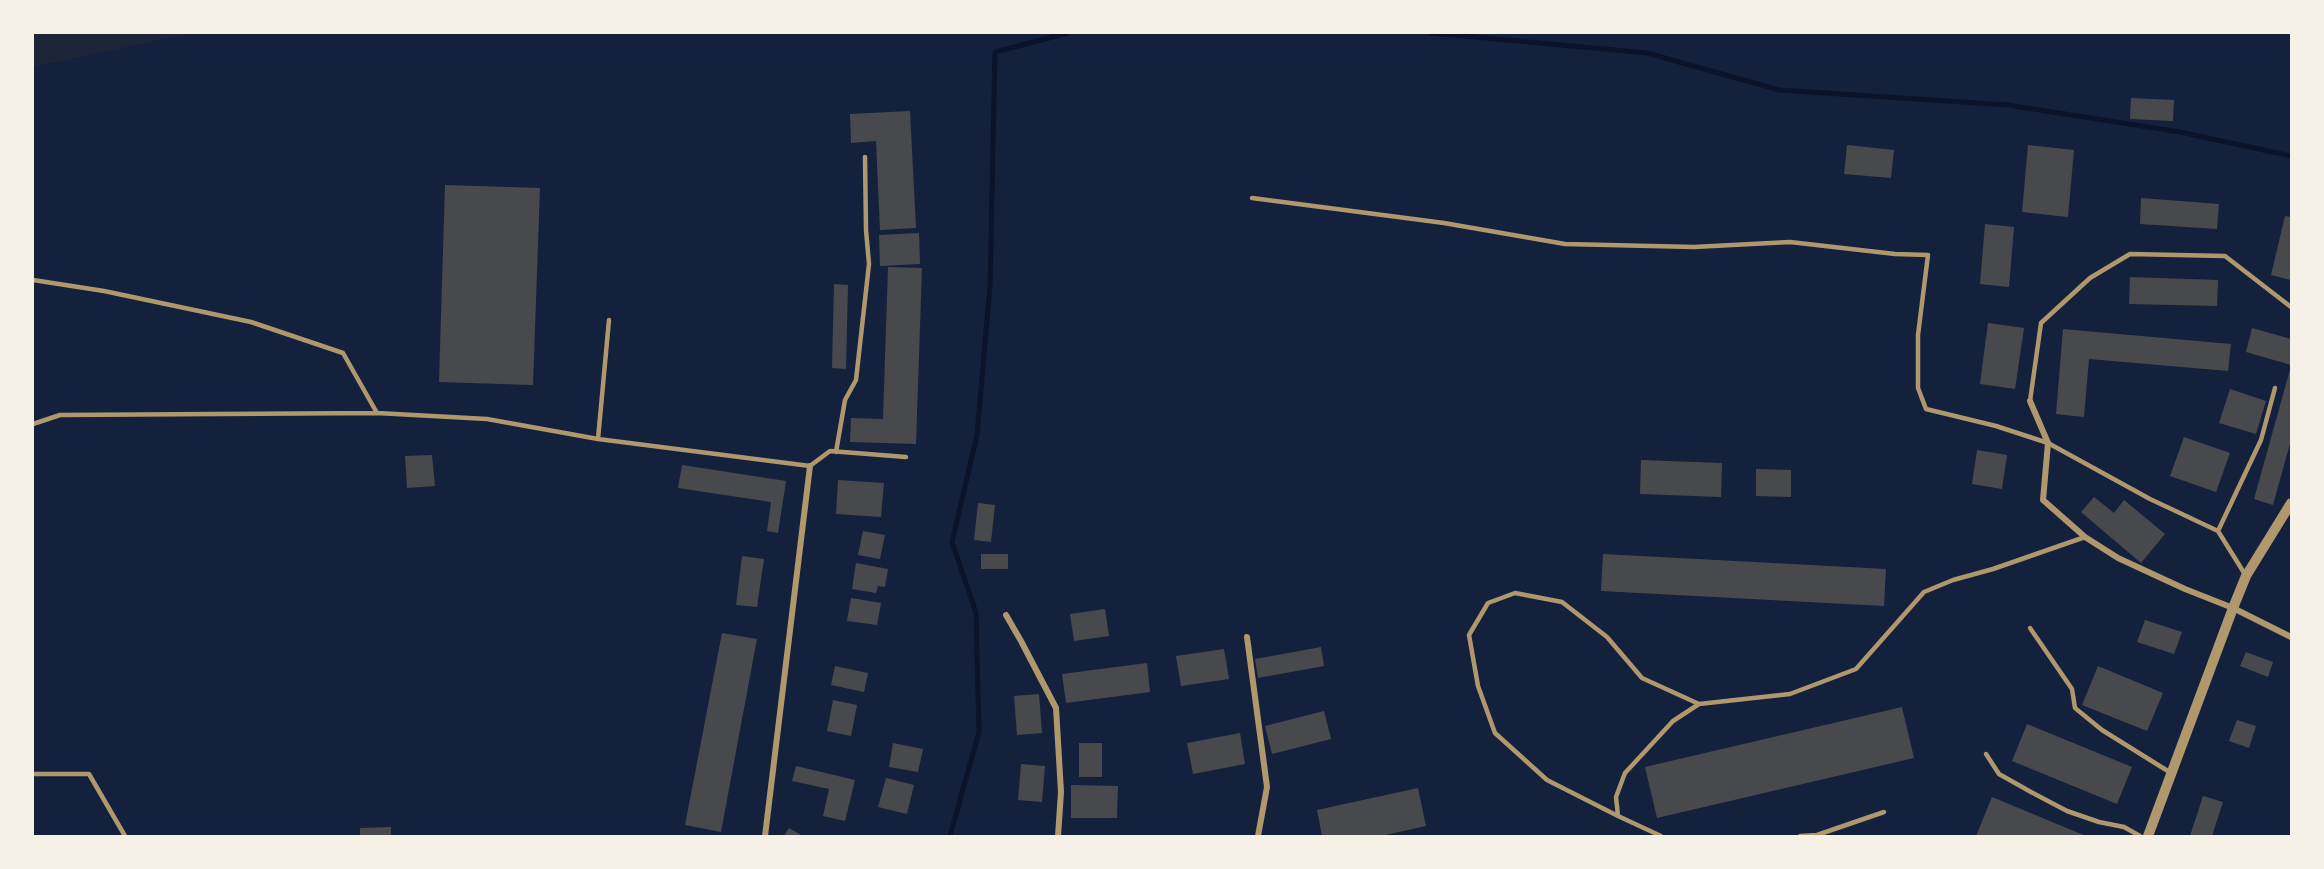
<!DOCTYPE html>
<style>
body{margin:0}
#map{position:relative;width:2324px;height:869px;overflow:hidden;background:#14213d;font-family:"PT Sans Narrow",sans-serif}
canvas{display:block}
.frame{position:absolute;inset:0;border:34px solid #f6f1e7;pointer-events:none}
</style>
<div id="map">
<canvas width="2324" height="869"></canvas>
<div class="frame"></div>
</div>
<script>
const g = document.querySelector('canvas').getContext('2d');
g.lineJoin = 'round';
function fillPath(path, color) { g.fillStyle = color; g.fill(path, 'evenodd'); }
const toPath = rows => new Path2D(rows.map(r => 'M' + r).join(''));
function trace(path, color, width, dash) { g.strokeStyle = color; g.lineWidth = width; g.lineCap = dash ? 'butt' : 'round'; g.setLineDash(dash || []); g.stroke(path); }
const green = toPath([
 [33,33,191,33,33,67]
]);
const stream = toPath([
 [1431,33,1647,53,1779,90,2008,105,2180,132,2291,156],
 [950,836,979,732,976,613,952,542,977,435,990,286,995,52,1068,33]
]);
const building = toPath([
 [2131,98,2174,100,2173,121,2130,119],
 [910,111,916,228,880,230,876,141,851,143,850,114],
 [1847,145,1894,150,1891,178,1844,174],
 [2028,145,2074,150,2068,217,2022,212],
 [445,185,540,188,533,385,439,382],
 [2141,198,2219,204,2217,229,2140,224],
 [2285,216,2291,217,2291,280,2271,275],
 [1985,224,2014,227,2009,287,1980,284],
 [919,233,920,264,880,266,879,235],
 [888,267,922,268,916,444,850,442,851,418,883,419],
 [2130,277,2218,280,2217,306,2129,304],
 [834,284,848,285,846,369,832,368],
 [1988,323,2024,328,2015,389,1980,384],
 [2252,328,2291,339,2291,365,2246,352],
 [2063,329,2231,344,2228,371,2089,359,2084,417,2056,414],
 [2291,366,2291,440,2273,505,2254,499],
 [2230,389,2266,401,2256,434,2219,423],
 [2184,437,2230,453,2216,492,2170,476],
 [1977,450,2007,455,2002,489,1972,484],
 [432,455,435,486,407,488,405,456],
 [1641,460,1722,463,1721,497,1640,494],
 [682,465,786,481,778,533,767,531,771,502,678,488],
 [1756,469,1791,470,1791,497,1756,496],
 [838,480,884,483,881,517,836,514],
 [2094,497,2114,513,2124,500,2165,534,2141,563,2081,512],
 [978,503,995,505,991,542,974,540],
 [863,531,885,535,880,559,858,555],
 [981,554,1008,554,1008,569,981,569],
 [1603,554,1886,569,1884,606,1601,591],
 [742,556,764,559,757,607,736,605],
 [856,563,888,569,885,587,878,586,876,593,852,589],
 [851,598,881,603,877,625,847,621],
 [1105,609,1109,636,1074,641,1070,614],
 [2145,620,2182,632,2174,654,2137,642],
 [722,633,757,639,721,832,685,825],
 [1321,647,1324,666,1258,678,1255,659],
 [1224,649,1229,679,1181,686,1176,656],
 [2246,652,2273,662,2268,677,2240,666],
 [1147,663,1150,692,1066,703,1062,674],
 [835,666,868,673,864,692,831,685],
 [2098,666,2163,693,2147,731,2082,705],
 [1039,694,1042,733,1017,735,1014,696],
 [833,700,857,705,851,736,827,731],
 [1902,707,1914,758,1657,818,1645,767],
 [1324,711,1331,739,1272,754,1265,726],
 [2237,720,2256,726,2249,748,2229,741],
 [2027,724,2132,767,2117,804,2012,761],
 [1240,733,1245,764,1193,774,1187,743],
 [893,743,923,749,918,772,889,767],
 [1079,743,1102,743,1102,777,1079,777],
 [1021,764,1045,766,1042,802,1018,800],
 [796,766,855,780,845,821,823,816,829,789,792,781],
 [886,778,914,785,907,814,878,807],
 [1071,785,1118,786,1117,818,1071,818],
 [1418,788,1426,826,1381,836,1322,836,1317,810],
 [2203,796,2223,802,2212,836,2190,836],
 [1992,797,2086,836,1976,836],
 [391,827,391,836,360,836,360,828],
 [789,828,803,836,784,836]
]);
const service = toPath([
 [1252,198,1444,223,1565,244,1694,247,1790,242,1895,254,1928,255,1918,335,1918,388,1926,409,1996,426,2048,443,2150,499,2218,531],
 [33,280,104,291,251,322,343,353,377,413,487,419,598,439,810,466,830,451,906,457],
 [2030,401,2041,323,2090,278,2130,254,2225,256,2291,307],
 [33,424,60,415,377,413],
 [598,439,609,320],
 [836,452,845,400,856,380,869,264,866,230,865,157],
 [2246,576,2218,531,2261,440,2275,388],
 [2030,628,2072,689,2075,708,2102,730,2171,773],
 [1986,754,1999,774,2031,792,2067,811,2099,822,2124,827,2140,836],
 [33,774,89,774,125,836],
 [1618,816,1547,780,1495,733,1478,686,1469,635,1488,603,1515,593,1562,602,1607,637,1642,678,1699,704],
 [1661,836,1618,816,1616,797,1625,773,1673,721,1699,704,1790,694,1856,669,1924,592,1953,580,1993,569,2085,537],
 [1800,836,1817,835,1884,812]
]);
const minor = toPath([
 [2030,401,2048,443,2043,500,2085,537,2118,558,2185,589,2233,608,2291,637],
 [1006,615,1021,641,1056,708,1061,792,1058,836],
 [1247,637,1267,787,1258,836],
 [765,836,810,466]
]);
const tertiary = toPath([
 [2148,836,2233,608,2246,576,2291,503]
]);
fillPath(green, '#1d2539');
trace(stream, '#0b132b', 5);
fillPath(building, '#48494c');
trace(service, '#b1986c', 4.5);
trace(minor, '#b1986c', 6);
trace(tertiary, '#b1986c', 10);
</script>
